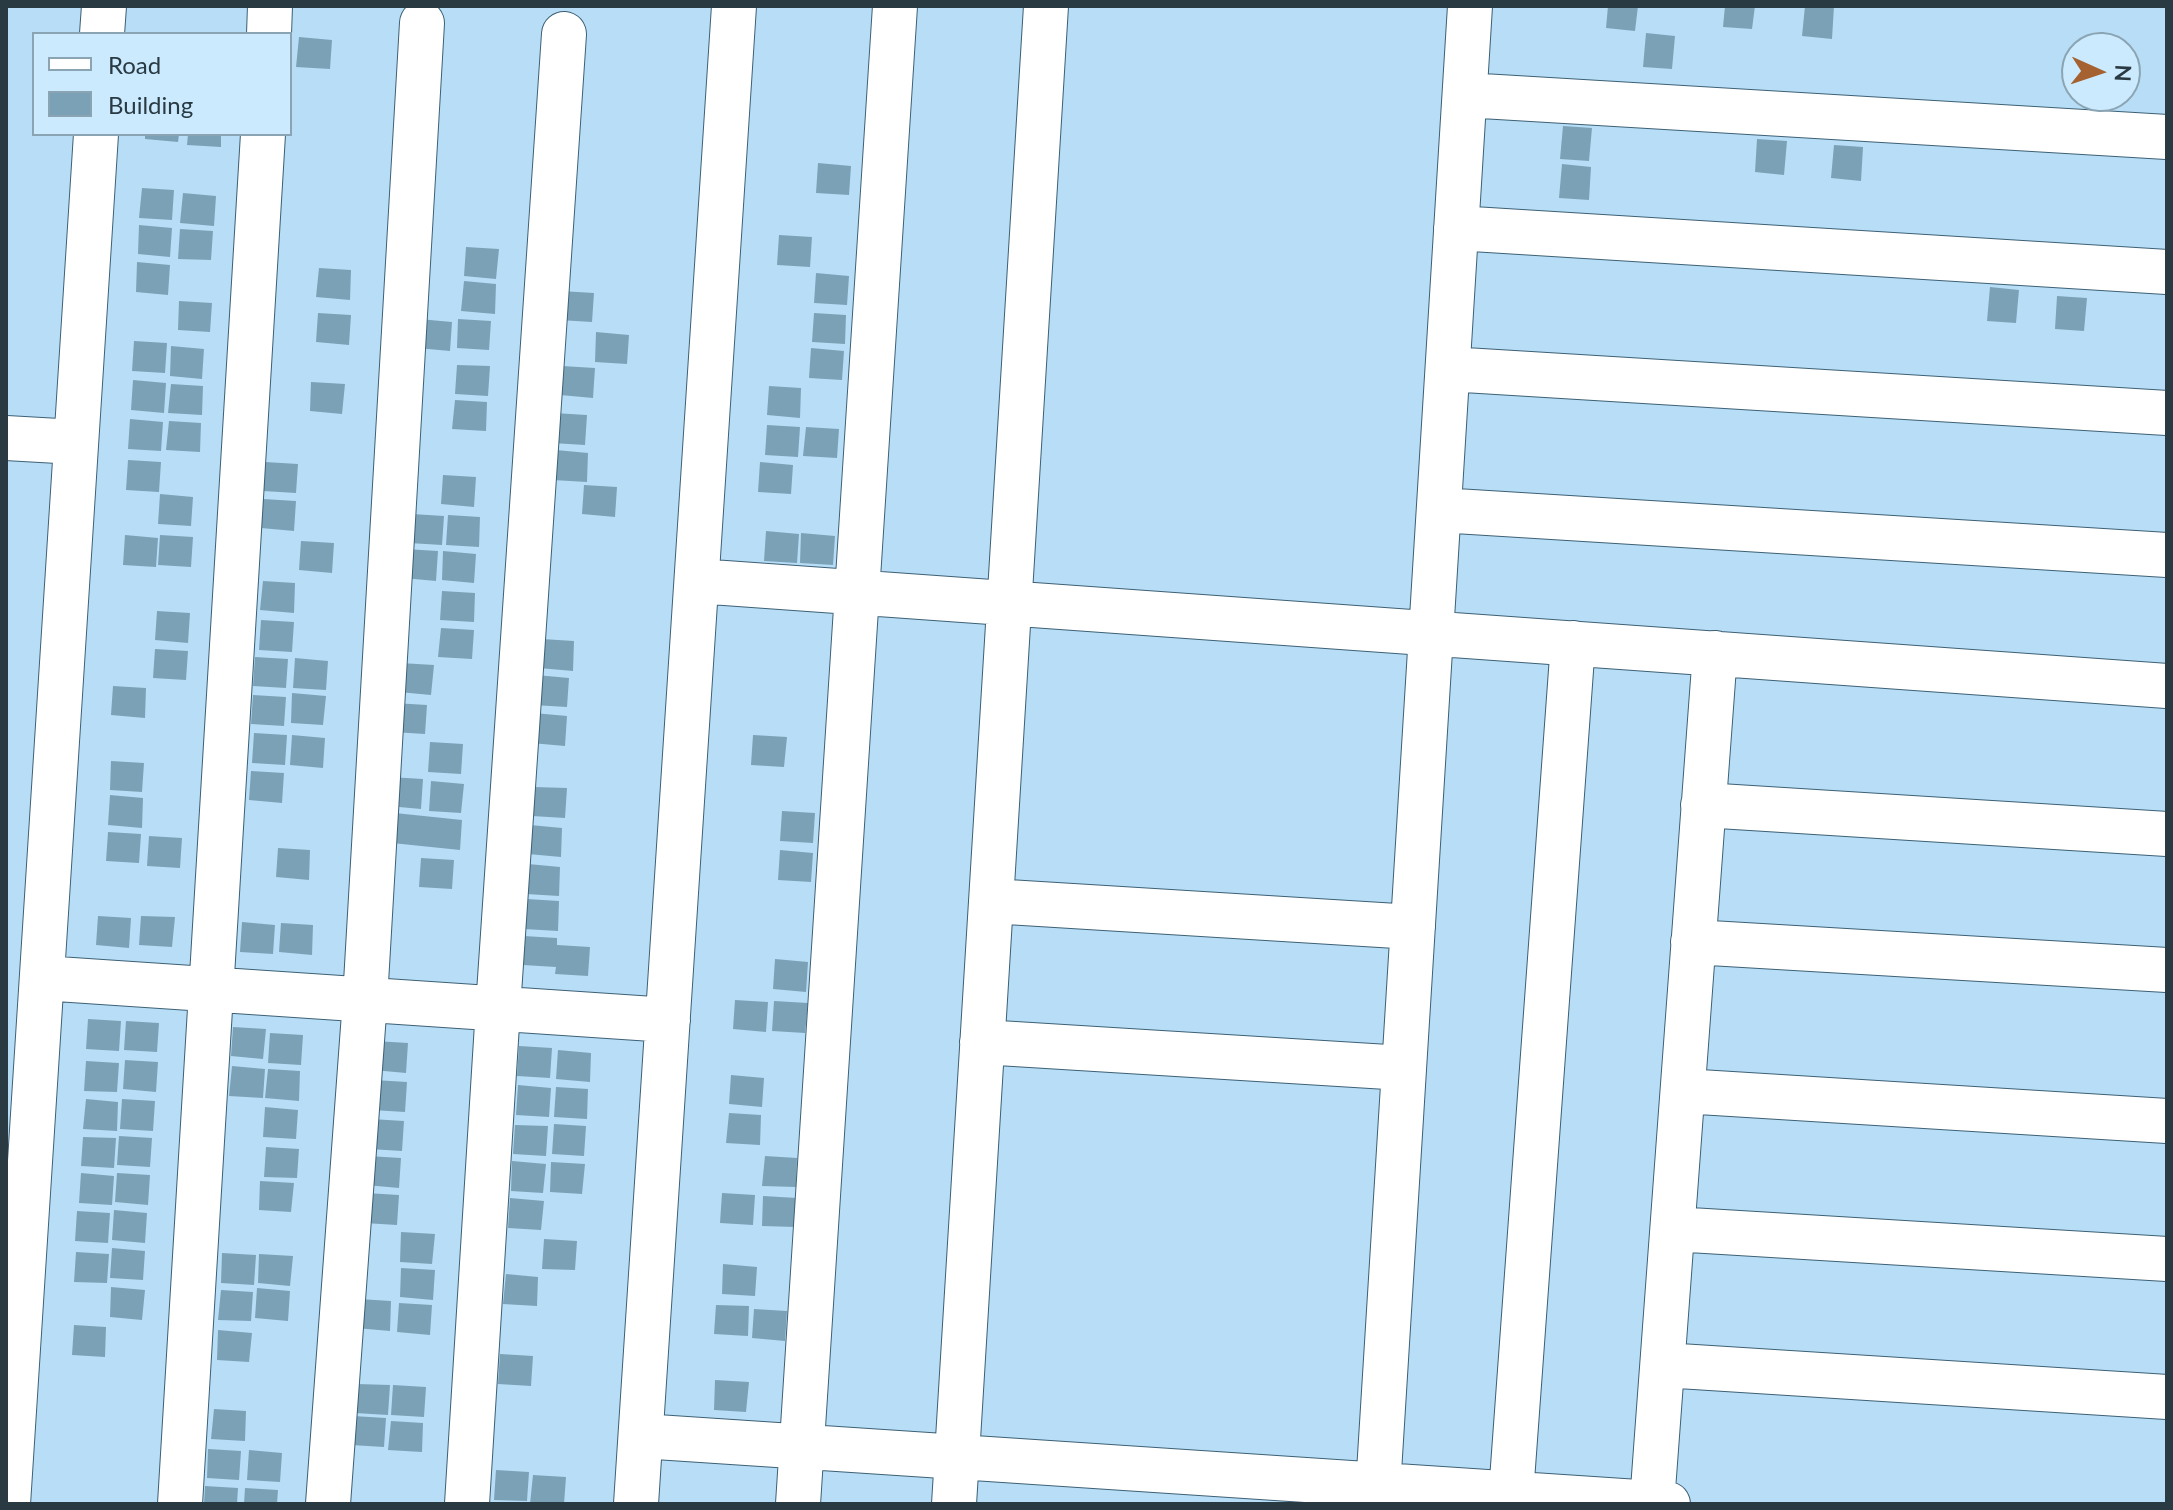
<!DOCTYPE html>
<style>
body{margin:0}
#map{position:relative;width:2173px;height:1510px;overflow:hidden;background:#b7def6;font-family:Lato,sans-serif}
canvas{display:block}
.frame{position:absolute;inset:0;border:8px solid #2a3a43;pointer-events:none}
.legend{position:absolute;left:32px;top:32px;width:260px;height:104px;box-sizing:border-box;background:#cbeafe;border:2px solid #8ba4b3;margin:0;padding:10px 14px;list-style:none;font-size:24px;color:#2a3a43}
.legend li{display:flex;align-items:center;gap:16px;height:40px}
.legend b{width:40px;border:2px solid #8ba4b3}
.north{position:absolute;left:2061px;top:32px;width:80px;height:80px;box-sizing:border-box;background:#cbeafe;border:2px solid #8ba4b3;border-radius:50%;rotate:93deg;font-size:22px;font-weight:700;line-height:32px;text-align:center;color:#2a3a43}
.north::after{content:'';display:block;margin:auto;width:28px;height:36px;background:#a56230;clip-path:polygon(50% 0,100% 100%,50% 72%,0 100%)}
</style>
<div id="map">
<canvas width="2173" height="1510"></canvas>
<div class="frame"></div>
<ul class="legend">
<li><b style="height:10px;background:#fff"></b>Road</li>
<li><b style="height:22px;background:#7ba1b7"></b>Building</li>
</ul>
<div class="north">N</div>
</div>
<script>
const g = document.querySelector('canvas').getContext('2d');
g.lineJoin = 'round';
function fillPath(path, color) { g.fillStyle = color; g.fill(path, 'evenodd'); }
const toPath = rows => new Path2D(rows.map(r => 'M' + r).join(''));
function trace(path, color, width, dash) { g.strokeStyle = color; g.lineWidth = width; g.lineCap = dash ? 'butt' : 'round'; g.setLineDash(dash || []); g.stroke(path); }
const building = toPath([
 [1608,6,1638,6,1635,31,1606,28],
 [1725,6,1755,6,1752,29,1723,27],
 [1805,6,1834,6,1832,39,1802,36],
 [1646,33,1675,36,1672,69,1643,67],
 [299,37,332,40,330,69,296,67],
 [1563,126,1592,128,1589,161,1560,159],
 [145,134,179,134,178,142,145,139],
 [188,134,221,134,221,147,187,145],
 [1757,139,1787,141,1784,175,1755,172],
 [1834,145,1863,147,1861,181,1831,178],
 [818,163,851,166,849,195,816,193],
 [1562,164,1591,167,1589,200,1559,198],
 [142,188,174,190,172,220,139,218],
 [183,193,216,196,214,226,180,223],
 [139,225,172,228,170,257,138,254],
 [180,229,213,231,211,260,178,259],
 [779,235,812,237,810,267,777,265],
 [466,247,499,249,496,279,464,276],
 [137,262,170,265,168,295,136,292],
 [319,268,351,270,350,300,316,297],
 [816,273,849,276,847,305,814,303],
 [464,281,496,284,495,314,461,311],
 [1990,287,2019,290,2016,323,1987,321],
 [561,291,594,293,592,322,559,320],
 [2057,296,2087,298,2084,331,2055,329],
 [179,301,212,303,210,332,178,330],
 [318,313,351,315,349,345,316,342],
 [814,313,846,315,845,344,812,342],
 [419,319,452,322,450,351,417,348],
 [458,319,491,321,489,350,457,348],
 [596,332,629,335,627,364,595,362],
 [134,341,167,343,165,373,132,371],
 [171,346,204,349,202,379,170,376],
 [811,348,844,351,842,380,809,378],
 [457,365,490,366,488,396,455,394],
 [562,366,595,368,593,398,560,395],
 [133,380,166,383,164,413,131,410],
 [311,382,345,384,342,414,310,411],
 [171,384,203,386,202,415,168,413],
 [769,386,801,388,800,418,767,415],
 [455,400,487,402,486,431,452,429],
 [554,413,587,415,585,445,552,443],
 [130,419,163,422,161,451,128,449],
 [169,421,201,423,200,452,166,450],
 [767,425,800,427,798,457,765,455],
 [806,427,839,429,837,458,803,456],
 [556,450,588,453,587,482,553,480],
 [128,460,161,462,159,492,126,490],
 [265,462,298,464,296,493,263,491],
 [760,462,793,465,791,494,758,492],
 [443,475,476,477,474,507,441,504],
 [584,485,617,487,615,517,582,514],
 [160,494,193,497,191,526,158,524],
 [263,499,296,501,294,531,261,528],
 [412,514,444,516,442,545,409,543],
 [448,515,480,517,479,547,446,545],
 [766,531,799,534,797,563,764,561],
 [801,533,835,536,833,565,800,563],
 [125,535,158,538,156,567,123,565],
 [160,535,193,537,191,567,158,565],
 [301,541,334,543,332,573,299,570],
 [405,549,438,551,436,581,403,578],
 [443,551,476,554,474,583,442,580],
 [263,581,295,583,294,613,260,610],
 [442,591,475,593,474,622,440,620],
 [157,611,190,613,188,643,155,640],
 [261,620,294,622,292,652,259,650],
 [441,628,474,630,472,659,438,657],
 [542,639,574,641,573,671,539,668],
 [155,649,188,651,186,680,153,678],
 [255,657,288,659,286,688,253,686],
 [295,658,328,661,326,690,293,688],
 [400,663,434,665,431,695,399,692],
 [536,675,569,678,567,707,533,705],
 [113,686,146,688,145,718,111,715],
 [292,693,326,696,323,725,291,723],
 [253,695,286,697,284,726,251,724],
 [394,703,427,705,425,734,393,732],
 [534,713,567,716,565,746,531,743],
 [254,733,287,735,285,765,252,763],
 [292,735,325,738,323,768,290,765],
 [753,735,787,737,784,767,751,765],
 [430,742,463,744,461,774,428,772],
 [111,761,144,763,142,792,110,790],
 [251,771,284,773,282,803,249,800],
 [390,777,423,779,421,809,388,806],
 [431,781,464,784,461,813,429,811],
 [534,787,567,788,565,818,532,816],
 [110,795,143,798,142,828,108,825],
 [782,811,815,813,813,843,780,841],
 [395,813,462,820,460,850,392,843],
 [530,825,562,828,561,857,528,854],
 [108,832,141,834,139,863,106,861],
 [149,836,182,838,180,868,147,866],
 [278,848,310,850,309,880,276,877],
 [780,850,813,853,811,882,778,880],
 [421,858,454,860,452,889,419,887],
 [528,864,560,867,559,896,526,894],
 [527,899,559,901,558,931,524,929],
 [98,916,131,918,129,948,96,945],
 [141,916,175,917,172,947,139,945],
 [242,922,275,925,273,954,240,952],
 [281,923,313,925,312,955,279,952],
 [524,936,557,938,557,945,590,947,588,976,555,974,556,967,523,965],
 [775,959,808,962,806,992,773,989],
 [735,1000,768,1002,766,1032,733,1029],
 [774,1001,808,1003,805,1033,772,1031],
 [88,1019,121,1021,119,1051,86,1049],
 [126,1021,159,1023,157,1052,124,1050],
 [233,1027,266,1029,263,1059,231,1056],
 [270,1033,303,1035,301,1065,268,1063],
 [375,1041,408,1043,406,1073,373,1070],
 [519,1046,552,1048,550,1078,517,1076],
 [558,1050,591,1053,590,1082,556,1079],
 [125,1060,158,1062,156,1092,123,1089],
 [86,1061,119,1063,117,1092,84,1091],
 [232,1066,265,1069,263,1098,229,1096],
 [268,1069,300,1071,299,1101,265,1098],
 [731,1075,764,1078,762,1107,729,1104],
 [374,1080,407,1082,405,1112,372,1110],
 [518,1085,551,1088,549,1117,516,1115],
 [556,1087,588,1089,587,1119,554,1117],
 [86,1099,118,1102,117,1131,83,1129],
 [122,1099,155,1101,153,1131,120,1129],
 [265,1107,298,1110,296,1139,263,1137],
 [729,1113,761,1115,760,1145,726,1143],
 [371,1119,404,1121,402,1151,369,1149],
 [554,1124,586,1126,584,1156,552,1154],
 [515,1125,548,1126,546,1156,513,1154],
 [119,1136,152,1138,150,1167,117,1165],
 [83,1137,116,1138,114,1168,81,1166],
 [266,1147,299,1149,297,1178,264,1177],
 [368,1156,401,1158,399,1188,366,1185],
 [765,1156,797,1158,796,1187,762,1186],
 [512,1161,546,1164,543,1193,511,1191],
 [551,1162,585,1164,582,1194,550,1192],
 [81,1173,114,1176,112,1205,79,1203],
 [117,1173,150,1175,148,1205,115,1202],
 [260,1181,294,1183,291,1212,259,1210],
 [366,1193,399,1195,397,1225,364,1223],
 [722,1193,755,1195,753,1225,720,1223],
 [763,1196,797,1198,795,1227,762,1226],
 [510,1198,544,1201,541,1230,508,1228],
 [114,1210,147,1213,145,1243,112,1240],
 [77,1211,110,1213,108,1243,75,1241],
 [401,1232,435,1234,432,1264,400,1262],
 [544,1239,577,1241,575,1270,542,1269],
 [112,1248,145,1251,143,1280,110,1278],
 [76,1252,109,1254,107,1283,74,1282],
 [222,1253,256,1255,254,1285,221,1283],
 [259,1254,293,1256,290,1286,258,1283],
 [723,1264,757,1267,755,1296,722,1294],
 [401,1268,435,1270,433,1300,400,1297],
 [506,1274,538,1277,537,1306,503,1304],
 [111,1287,145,1290,142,1320,110,1317],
 [257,1288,290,1291,288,1321,255,1318],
 [221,1290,253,1292,251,1321,218,1320],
 [359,1299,391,1301,390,1331,356,1328],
 [399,1303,432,1305,430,1335,397,1332],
 [716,1305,749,1306,748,1336,714,1334],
 [754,1309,787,1311,785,1341,752,1338],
 [74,1325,106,1327,105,1357,72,1355],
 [218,1330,252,1333,249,1362,217,1360],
 [500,1354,533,1356,531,1386,498,1384],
 [715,1380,749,1382,746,1412,714,1410],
 [357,1384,390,1385,388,1415,355,1413],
 [393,1385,426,1387,424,1417,391,1415],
 [214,1409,246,1411,245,1441,211,1439],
 [353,1416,386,1418,384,1447,351,1445],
 [391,1421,423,1423,422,1452,388,1450],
 [208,1449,241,1451,239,1480,207,1478],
 [249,1450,282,1453,280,1482,247,1480],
 [496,1470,529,1472,527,1501,494,1500],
 [533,1475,566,1477,564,1504,530,1504],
 [205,1486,238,1488,237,1504,204,1504],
 [245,1488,278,1490,277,1504,244,1504]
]);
const minor = toPath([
 [102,34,104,6],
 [269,34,270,6],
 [1465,95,2167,137],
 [1456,228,2167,272],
 [1448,369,2167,413],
 [6,438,76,442],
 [1439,510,2167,555],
 [697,581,2167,686],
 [1703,805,2167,834],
 [991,901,1413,927],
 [1693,942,2167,970],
 [42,978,668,1020],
 [982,1042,1404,1068],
 [1683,1091,2167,1121],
 [1673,1229,2167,1259],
 [1663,1365,2167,1397],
 [641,1436,1668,1504],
 [1511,1494,1573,643],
 [1652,1503,1715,653],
 [8,1504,96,134],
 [180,1504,263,134],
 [328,1504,365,1000,422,23],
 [467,1504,498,1008,564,34],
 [636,1504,734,6],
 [798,1504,895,6],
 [954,1504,1046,6],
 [1377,1504,1470,6]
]);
fillPath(building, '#7ba1b7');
trace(minor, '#3d6075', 46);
trace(minor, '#fff', 44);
</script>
